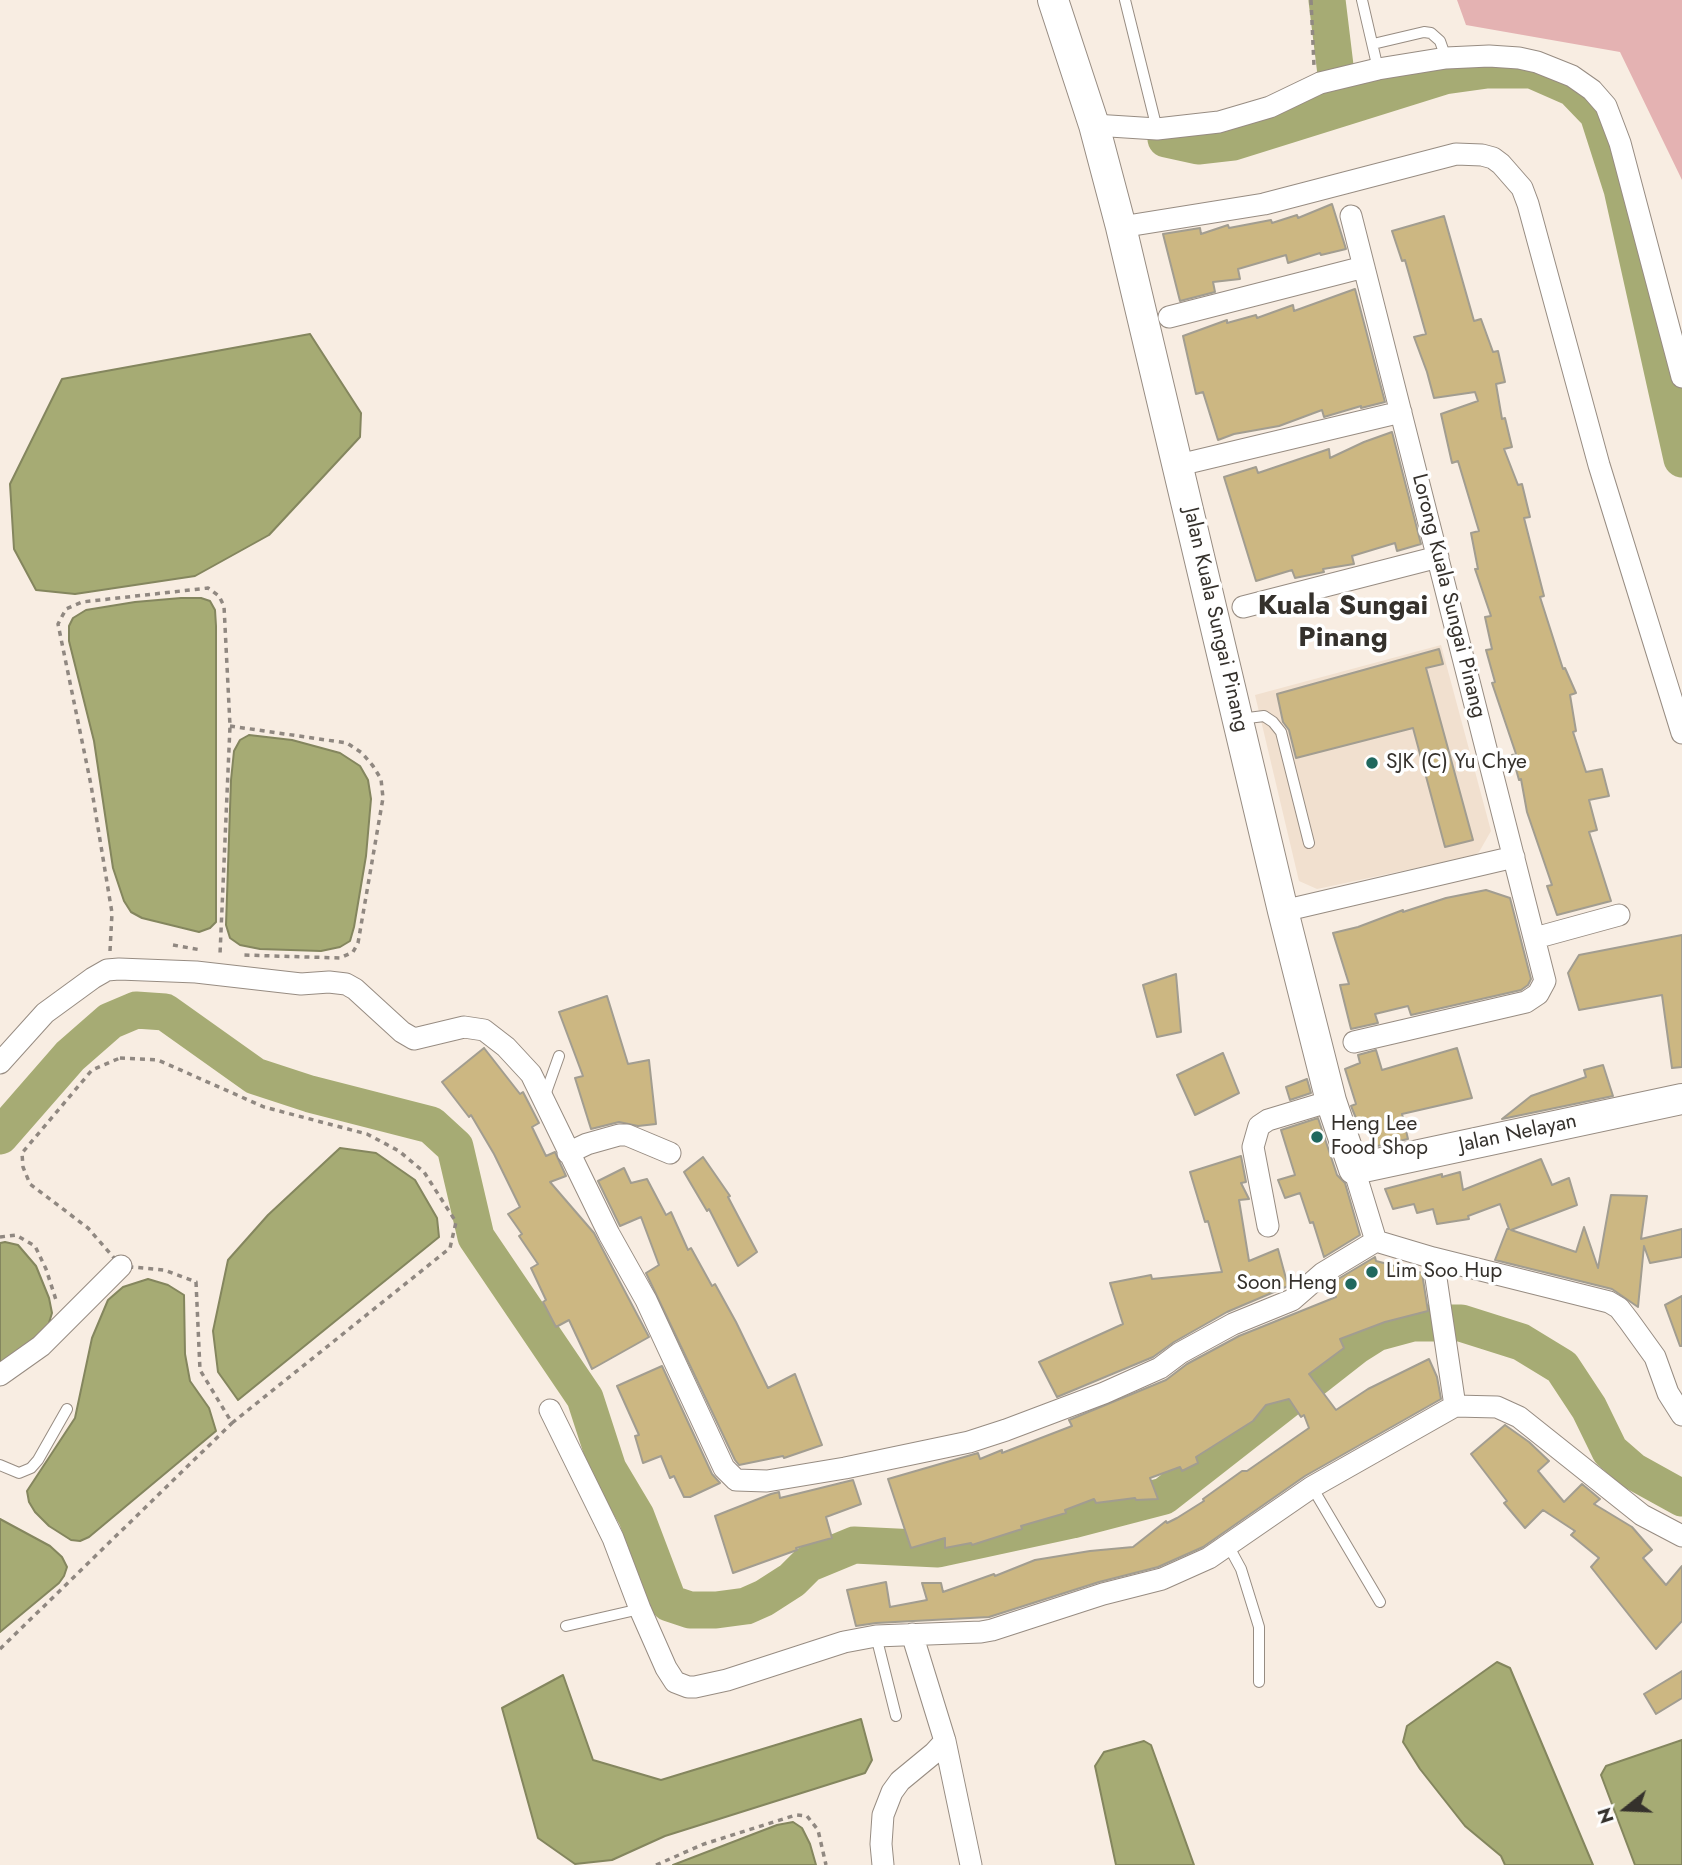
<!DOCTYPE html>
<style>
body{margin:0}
#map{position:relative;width:1682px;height:1865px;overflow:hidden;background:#f8ede2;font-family:Jost,sans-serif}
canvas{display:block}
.north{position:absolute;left:1591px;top:1774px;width:70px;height:70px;-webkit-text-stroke:5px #fff;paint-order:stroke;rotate:252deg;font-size:19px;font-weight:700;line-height:28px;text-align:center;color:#35312c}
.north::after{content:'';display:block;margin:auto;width:24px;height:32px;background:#35312c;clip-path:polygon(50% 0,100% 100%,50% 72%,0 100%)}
</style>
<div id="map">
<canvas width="1682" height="1865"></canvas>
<div class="north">N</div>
</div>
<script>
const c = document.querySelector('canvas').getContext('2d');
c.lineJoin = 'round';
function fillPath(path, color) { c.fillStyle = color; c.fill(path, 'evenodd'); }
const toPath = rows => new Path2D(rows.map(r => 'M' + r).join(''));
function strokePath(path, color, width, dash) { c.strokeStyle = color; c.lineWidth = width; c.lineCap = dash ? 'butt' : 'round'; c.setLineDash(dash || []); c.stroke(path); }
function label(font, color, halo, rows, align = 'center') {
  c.font = font + ' Jost,sans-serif'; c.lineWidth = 7; c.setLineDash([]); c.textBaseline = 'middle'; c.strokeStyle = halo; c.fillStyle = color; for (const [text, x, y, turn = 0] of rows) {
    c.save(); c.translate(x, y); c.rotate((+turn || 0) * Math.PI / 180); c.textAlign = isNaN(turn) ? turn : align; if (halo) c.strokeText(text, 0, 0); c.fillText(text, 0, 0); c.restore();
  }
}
fillPath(toPath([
 [1441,645,1491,831,1479,852,1473,856,1317,889,1299,881,1255,695]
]), '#f1e0cf');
fillPath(toPath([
 [1457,0,1682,0,1682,180,1620,52,1466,25]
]), '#e4b2b2');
const water = toPath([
 [310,334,361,413,360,437,269,535,195,576,75,594,36,590,14,549,10,484,62,379,310,334],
 [181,598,201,598,210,601,215,610,216,626,216,922,210,928,199,932,142,918,131,912,124,901,113,868,94,741,69,641,69,626,73,618,86,610,135,602,181,598],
 [249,735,292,740,340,753,360,766,368,780,371,799,366,856,354,927,350,941,340,947,321,951,260,949,240,945,230,938,226,925,231,780,234,751,240,740,249,735],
 [340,1148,376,1153,415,1180,437,1218,439,1237,238,1400,218,1372,213,1331,228,1260,268,1215,340,1148],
 [5,1242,18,1245,36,1266,49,1298,52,1313,48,1326,0,1368,0,1243,5,1242],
 [148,1279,168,1285,184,1295,185,1354,190,1381,209,1408,216,1431,89,1537,80,1541,71,1540,49,1526,35,1512,29,1502,27,1491,75,1418,92,1338,108,1300,123,1287,148,1279],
 [0,1519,50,1546,62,1557,67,1567,64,1576,59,1583,0,1632,0,1519],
 [1497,1662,1510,1668,1593,1865,1505,1865,1501,1856,1465,1826,1420,1769,1403,1742,1407,1726,1497,1662],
 [563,1675,593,1760,661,1780,861,1719,872,1760,865,1773,665,1836,612,1860,575,1864,538,1838,502,1708,563,1675],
 [1682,1740,1682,1865,1635,1865,1601,1775,1606,1766,1682,1740],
 [1144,1741,1151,1745,1194,1865,1116,1865,1095,1766,1104,1752,1144,1741],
 [793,1822,802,1828,810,1844,816,1865,673,1865,777,1825,793,1822]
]);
fillPath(water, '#a6ab74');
strokePath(water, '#84865e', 2);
strokePath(toPath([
 [1327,0,1340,107],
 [1166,139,1198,146,1233,142,1444,76,1487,70,1532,70,1573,88,1598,114,1622,189,1682,459],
 [0,1136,70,1056,110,1021,136,1010,165,1012,255,1076,310,1094,431,1125,455,1147,476,1237,585,1398,608,1469,636,1516,669,1603,690,1610,716,1610,746,1606,764,1598,792,1580,808,1564,854,1545,938,1549,1072,1520,1164,1496,1357,1345,1376,1333,1413,1323,1461,1323,1521,1342,1562,1367,1589,1408,1610,1451,1633,1471,1682,1498]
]), '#a6ab74', 37);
const building = toPath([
 [1332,204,1346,249,1321,255,1320,253,1288,263,1286,255,1238,269,1240,279,1213,282,1215,292,1180,301,1163,234,1200,228,1201,234,1228,225,1229,228,1271,220,1272,223,1297,215,1298,218,1332,204],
 [1444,216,1474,321,1481,319,1493,352,1498,351,1505,382,1496,384,1502,419,1505,418,1512,447,1504,449,1518,485,1522,484,1530,517,1524,518,1544,596,1540,597,1563,669,1565,668,1576,693,1570,695,1576,731,1573,732,1586,772,1602,769,1609,796,1589,800,1597,830,1589,832,1611,901,1557,915,1547,886,1552,885,1527,812,1521,779,1519,780,1512,755,1516,754,1492,683,1495,682,1486,650,1492,649,1485,617,1491,616,1475,569,1478,569,1471,533,1479,531,1458,461,1452,463,1441,414,1478,401,1475,392,1434,398,1427,372,1414,337,1426,334,1405,260,1402,261,1392,231,1444,216],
 [1355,289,1385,402,1361,408,1361,406,1324,417,1322,410,1279,426,1234,434,1218,440,1203,392,1196,394,1183,336,1227,320,1227,323,1256,315,1257,318,1293,305,1294,311,1355,289],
 [1392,432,1421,544,1397,551,1395,543,1352,556,1354,564,1323,569,1324,572,1295,578,1292,570,1256,581,1224,477,1256,467,1258,473,1329,449,1330,458,1364,442,1392,432],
 [1439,649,1443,664,1426,668,1473,840,1445,847,1413,728,1296,758,1289,730,1283,722,1277,694,1439,649],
 [1486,890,1510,898,1531,979,1528,985,1521,990,1411,1015,1408,1006,1375,1014,1378,1023,1351,1029,1340,985,1349,984,1333,933,1358,927,1403,910,1403,912,1446,898,1486,890],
 [1682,935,1682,1067,1672,1068,1662,995,1579,1010,1568,973,1579,955,1682,935],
 [1176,974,1181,1032,1157,1037,1143,985,1176,974],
 [607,996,628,1064,649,1060,656,1124,638,1126,619,1122,591,1129,575,1078,583,1076,559,1012,607,996],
 [484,1048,520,1094,523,1092,539,1123,532,1127,546,1156,555,1152,566,1176,550,1182,594,1233,649,1337,592,1369,569,1320,556,1327,543,1302,546,1300,531,1268,538,1264,519,1236,522,1234,508,1214,520,1207,494,1154,471,1115,469,1117,442,1082,484,1048],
 [1457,1048,1472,1098,1402,1114,1408,1139,1373,1147,1368,1121,1358,1123,1353,1111,1351,1106,1356,1104,1345,1069,1360,1063,1358,1055,1376,1050,1382,1070,1457,1048],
 [1223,1053,1239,1093,1195,1115,1177,1075,1223,1053],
 [1603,1065,1613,1096,1502,1119,1531,1096,1586,1077,1584,1070,1603,1065],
 [1307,1079,1311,1093,1290,1100,1286,1087,1307,1079],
 [1318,1118,1337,1175,1345,1183,1360,1235,1324,1257,1313,1222,1310,1223,1300,1193,1285,1198,1278,1180,1295,1175,1281,1130,1318,1118],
 [1241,1156,1246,1182,1241,1183,1249,1199,1239,1200,1249,1261,1278,1249,1288,1286,1227,1312,1174,1342,1153,1357,1057,1397,1039,1362,1123,1324,1110,1283,1151,1275,1152,1279,1222,1272,1208,1221,1205,1222,1190,1172,1241,1156],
 [703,1157,730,1196,728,1197,757,1252,738,1266,709,1209,707,1211,684,1172,703,1157],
 [1541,1159,1552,1185,1569,1178,1577,1205,1511,1230,1576,1252,1584,1227,1598,1268,1611,1195,1647,1196,1641,1239,1682,1229,1682,1257,1650,1263,1644,1246,1638,1307,1612,1289,1495,1260,1507,1229,1509,1229,1500,1204,1468,1216,1469,1219,1437,1224,1433,1209,1417,1213,1414,1204,1393,1209,1385,1189,1442,1174,1442,1177,1460,1172,1463,1190,1541,1159],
 [624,1168,631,1183,647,1179,666,1215,671,1212,688,1250,691,1248,712,1286,715,1284,736,1322,768,1388,795,1374,822,1445,784,1458,783,1456,739,1465,735,1460,646,1273,659,1265,641,1217,620,1226,598,1181,624,1168],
 [1375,1257,1376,1261,1422,1273,1428,1311,1385,1322,1340,1339,1344,1348,1309,1374,1336,1410,1368,1389,1429,1359,1437,1377,1441,1399,1305,1476,1203,1547,1158,1567,1099,1582,989,1617,876,1623,856,1626,847,1590,886,1582,890,1607,927,1600,922,1583,941,1583,943,1592,994,1574,995,1576,1035,1560,1090,1551,1133,1547,1166,1521,1167,1523,1177,1518,1204,1501,1203,1499,1242,1471,1247,1471,1309,1428,1304,1415,1301,1417,1289,1399,1266,1405,1253,1421,1196,1457,1198,1463,1182,1471,1180,1467,1150,1478,1158,1499,1136,1500,1135,1498,1096,1503,1094,1499,1065,1510,1066,1513,1021,1526,1022,1529,972,1545,971,1543,945,1548,945,1538,911,1548,888,1479,978,1453,980,1459,1002,1450,1002,1453,1072,1426,1069,1420,1166,1380,1187,1364,1239,1336,1336,1297,1331,1286,1333,1282,1375,1257],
 [1682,1296,1682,1346,1680,1346,1665,1305,1682,1296],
 [662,1366,712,1474,720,1483,690,1497,684,1497,674,1476,670,1478,661,1456,643,1463,635,1436,639,1435,617,1386,662,1366],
 [1505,1425,1529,1442,1549,1461,1538,1471,1564,1502,1582,1484,1600,1499,1594,1504,1632,1527,1652,1550,1643,1558,1666,1585,1682,1566,1682,1621,1656,1649,1591,1567,1599,1558,1571,1535,1575,1531,1543,1510,1525,1528,1504,1503,1507,1501,1471,1454,1505,1425],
 [853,1480,861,1504,826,1517,832,1538,796,1548,797,1550,733,1573,715,1516,771,1494,779,1492,780,1498,853,1480],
 [1682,1671,1682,1698,1656,1714,1644,1694,1682,1671]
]);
fillPath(building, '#ccb782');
strokePath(building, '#a29d90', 2);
const lane = toPath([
 [1125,0,1157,129],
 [1362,0,1378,69],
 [1373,44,1424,32,1431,33,1440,41,1446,58],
 [1240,719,1264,716,1273,722,1281,732,1309,843],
 [544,1098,559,1056],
 [0,1465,19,1473,31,1468,38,1460,67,1409],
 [1312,1487,1380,1602],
 [1228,1545,1241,1569,1259,1627,1259,1682],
 [566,1626,640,1609],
 [876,1636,896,1716]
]);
const street = toPath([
 [1094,125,1157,129,1219,122,1270,107,1320,83,1378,69,1446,58,1489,56,1519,58,1537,62,1572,76,1592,90,1606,106,1620,143,1682,377],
 [1351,216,1545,981,1538,994,1526,1002,1354,1042],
 [1121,227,1264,204,1456,154,1482,155,1493,158,1501,164,1522,188,1528,204,1599,465,1682,733],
 [1169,317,1364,267],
 [1179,465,1401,412],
 [1243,607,1438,557],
 [1283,911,1514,857],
 [1535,938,1619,915],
 [0,1063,45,1013,93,978,107,970,119,969,196,972,301,984,329,982,346,984,355,989,402,1032,414,1039,464,1027,484,1030,506,1047,531,1074,609,1234,646,1300,724,1468,736,1480,767,1481,845,1468,969,1442,1006,1430,1104,1393,1160,1368,1180,1353,1233,1324,1292,1300,1323,1273,1376,1241,1433,1258,1609,1302,1619,1308,1629,1321,1655,1357,1668,1393,1682,1415],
 [568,1153,587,1144,619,1135,627,1135,670,1153],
 [1354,1169,1376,1241],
 [1268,1226,1253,1147,1259,1126,1268,1120,1331,1101],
 [1433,1258,1455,1406,1497,1407,1519,1417,1642,1515,1682,1536],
 [0,1375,41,1346,121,1266],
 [550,1410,613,1538,640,1609,666,1668,675,1682,688,1687,695,1687,727,1680,844,1642,876,1636,981,1632,992,1630,1103,1594,1162,1579,1209,1558,1312,1487,1455,1406],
 [912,1634,945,1741,971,1865],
 [883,1865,881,1844,883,1815,892,1792,900,1781,934,1753,945,1741]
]);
const secondary = toPath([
 [1053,0,1094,125,1121,227,1283,911,1331,1101,1354,1169,1682,1099]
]);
strokePath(lane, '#978c82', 12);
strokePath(street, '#978c82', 23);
strokePath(secondary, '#978c82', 32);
strokePath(toPath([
 [1311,0,1314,66],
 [230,726,347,743,362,753,373,766,381,779,383,798,358,943,353,952,340,958,243,955],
 [173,945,201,950],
 [110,951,112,913,91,785,58,624,66,609,82,602,208,588,219,596,224,606,230,726,220,954],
 [120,1058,158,1060,264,1107,367,1134,399,1151,424,1172,456,1222,450,1248,232,1423,200,1370,196,1282,164,1270,121,1266,88,1228,30,1184,23,1167,22,1153,92,1070,120,1058],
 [0,1237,16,1235,35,1246,46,1269,57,1303],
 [0,1649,232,1423],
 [656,1865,704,1844,796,1815,807,1816,818,1830,826,1865]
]), '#908881', 3.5, [5, 5]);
strokePath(lane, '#fff', 10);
strokePath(street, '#fff', 21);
strokePath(secondary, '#fff', 30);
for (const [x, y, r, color] of [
 [1372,763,7,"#20685e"],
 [1317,1137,7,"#20685e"],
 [1372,1272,7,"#20685e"],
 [1351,1284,7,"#20685e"]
]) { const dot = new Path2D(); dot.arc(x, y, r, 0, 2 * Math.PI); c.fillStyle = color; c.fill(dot); strokePath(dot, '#fff', 2.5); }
label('21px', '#35312c', '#fff', [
 ["Lorong Kuala Sungai Pinang",1448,596,76],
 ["Jalan Kuala Sungai Pinang",1215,620,77],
 ["Jalan Nelayan",1518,1134,-12]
]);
label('21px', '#35312c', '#fff', [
 ["SJK (C) Yu Chye",1386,763],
 ["Heng Lee",1331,1125],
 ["Food Shop",1331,1149],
 ["Lim Soo Hup",1386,1272],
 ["Soon Heng",1337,1284,"right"]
], 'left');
label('bold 28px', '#35312c', '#fff', [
 ["Kuala Sungai",1343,607],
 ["Pinang",1343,639]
]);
</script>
